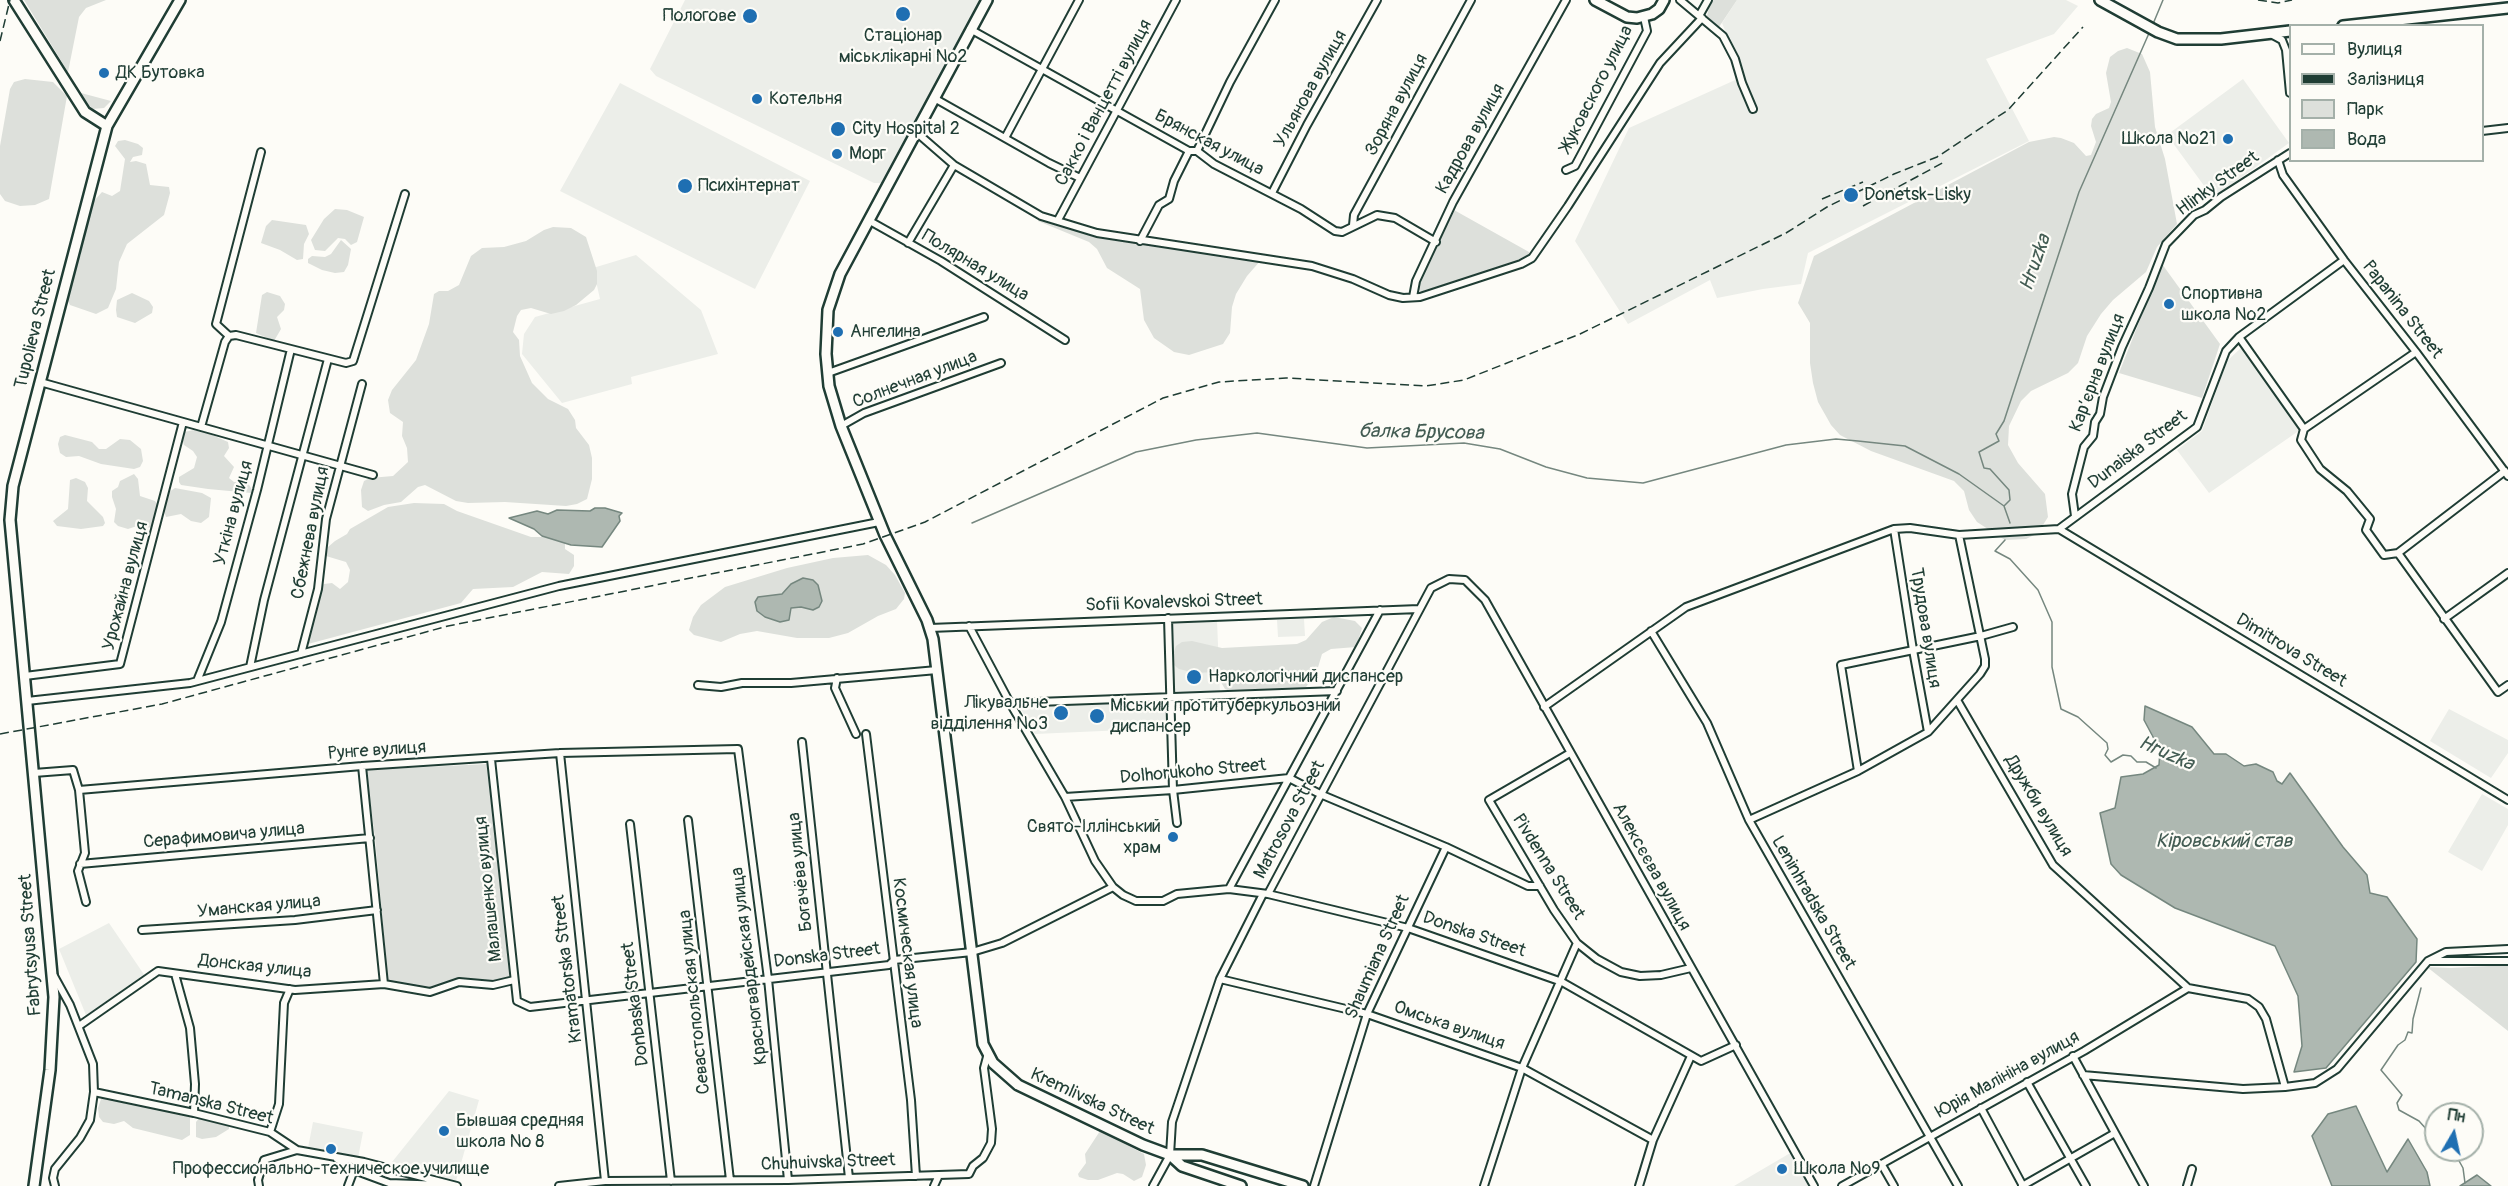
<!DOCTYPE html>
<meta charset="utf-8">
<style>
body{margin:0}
#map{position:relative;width:2508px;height:1186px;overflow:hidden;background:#fdfcf7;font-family:Pangolin,sans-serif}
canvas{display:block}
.legend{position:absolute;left:2289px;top:24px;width:195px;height:138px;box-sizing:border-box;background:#fdfcf7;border:2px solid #a4b0a9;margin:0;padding:8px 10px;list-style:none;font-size:18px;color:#1f3d34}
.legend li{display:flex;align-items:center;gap:12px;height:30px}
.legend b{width:30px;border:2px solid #a4b0a9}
.north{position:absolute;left:2424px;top:1102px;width:60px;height:60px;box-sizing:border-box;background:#fdfcf7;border:2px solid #a4b0a9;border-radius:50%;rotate:9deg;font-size:16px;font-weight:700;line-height:24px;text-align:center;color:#1f3d34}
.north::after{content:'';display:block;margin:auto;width:21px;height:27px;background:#1f6fb2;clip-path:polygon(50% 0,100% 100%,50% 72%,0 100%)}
</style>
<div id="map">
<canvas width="2508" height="1186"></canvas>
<ul class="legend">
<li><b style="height:8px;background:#fdfcf7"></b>Вулиця</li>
<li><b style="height:8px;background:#1f3d34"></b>Залізниця</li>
<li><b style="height:16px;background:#dde0db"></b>Парк</li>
<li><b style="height:16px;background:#aeb8b1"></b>Вода</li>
</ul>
<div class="north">Пн</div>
</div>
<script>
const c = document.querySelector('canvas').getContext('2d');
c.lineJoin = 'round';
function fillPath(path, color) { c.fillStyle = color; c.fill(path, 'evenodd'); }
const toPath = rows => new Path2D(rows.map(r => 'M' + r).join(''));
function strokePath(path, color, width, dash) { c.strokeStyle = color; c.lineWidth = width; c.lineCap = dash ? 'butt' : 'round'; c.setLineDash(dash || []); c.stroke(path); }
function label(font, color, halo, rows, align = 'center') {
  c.font = font + ' Pangolin,sans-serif'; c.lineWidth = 4.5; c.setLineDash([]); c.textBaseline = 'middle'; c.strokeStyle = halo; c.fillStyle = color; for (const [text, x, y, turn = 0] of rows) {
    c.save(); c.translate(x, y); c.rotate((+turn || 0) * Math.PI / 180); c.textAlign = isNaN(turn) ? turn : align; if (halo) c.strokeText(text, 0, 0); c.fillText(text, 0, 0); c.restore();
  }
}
fillPath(toPath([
 [685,0,981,0,883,183,874,183,656,76,650,69],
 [1737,0,2066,0,2078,6,2054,34,1986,59,2029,141,1808,253,1801,284,1763,289,1717,298,1710,280,1628,324,1575,241,1629,128,1744,76,1722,23],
 [2243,79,2289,143,2213,198,2167,135],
 [620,83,810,181,755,289,560,191],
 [636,255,701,310,718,354,631,377,632,384,562,403,522,354,524,334,535,317,600,299,593,268],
 [2241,348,2300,430,2209,493,2177,450,2202,431,2227,361],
 [1304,619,1305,636,1278,637,1277,620],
 [1217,621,1220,692,1172,694,1169,623],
 [1168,699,1169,728,1035,734,1018,704],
 [2449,709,2508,740,2508,753,2491,778,2430,741],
 [2482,794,2508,809,2508,825,2482,871,2448,852],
 [109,923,145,976,86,1015,59,949],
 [449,1091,479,1100,456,1181,392,1162],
 [313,1122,363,1132,358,1158,308,1148],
 [1792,1152,1812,1186,1734,1186]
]), '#eceee9');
fillPath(toPath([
 [24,0,106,0,86,8,79,17,68,72],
 [1711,0,1737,0,1719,27,1707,16],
 [2127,48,2142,54,2150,72,2155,127,2165,159,2177,224,2157,247,2146,272,2113,300,2101,314,2087,336,2078,363,2068,373,2031,391,2021,401,2009,426,2008,445,2018,463,2045,494,2048,517,2038,533,2026,539,2005,540,1977,522,1969,510,1964,491,1954,481,1871,451,1840,435,1831,425,1818,402,1813,383,1810,363,1810,323,1798,303,1814,256,2029,142,2054,137,2061,138,2074,143,2086,156,2091,155,2096,142,2091,126,2092,119,2096,114,2109,108,2111,102,2106,73,2110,57,2118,51],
 [25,79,53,82,67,96,49,199,35,205,20,206,5,201,0,194,0,146,10,89,14,82],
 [81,93,111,101,104,108,92,109,84,103],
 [125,140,138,144,143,148,142,155,133,157,130,162,136,161,146,164,150,185,169,187,170,193,164,215,127,244,119,262,116,289,108,308,96,314,70,305,67,299,66,286,73,265,81,255,81,239,93,202,102,192,112,196,120,191,125,159,115,146,118,141],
 [335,209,347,210,364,217,357,242,351,245,345,239,338,238,325,251,315,250,311,240,324,219],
 [1454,210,1529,252,1529,254,1521,260,1421,292,1417,287,1418,280],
 [1039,218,1113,240,1261,260,1247,276,1236,294,1232,307,1230,333,1223,344,1189,355,1174,352,1154,338,1144,320,1140,289,1107,268,1097,249,1089,242,1038,221],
 [272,220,306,225,309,234,304,244,303,259,297,260,280,250,261,243,266,226],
 [553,227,571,228,586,237,597,271,597,284,594,290,576,305,564,311,551,314,531,308,521,310,517,316,513,332,519,340,520,356,532,383,548,399,568,409,575,420,576,428,589,445,592,458,592,479,587,499,577,504,566,506,505,502,468,503,456,501,425,485,418,487,401,502,384,505,368,511,362,507,361,490,364,481,370,478,393,476,408,462,407,448,402,436,403,422,390,413,388,400,392,390,416,360,429,324,434,294,439,291,448,291,459,285,471,256,482,248,504,247,526,241,544,230],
 [341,240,351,249,348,265,344,272,335,273,322,270,308,263,308,259,312,256,325,257,331,254],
 [2162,264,2220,344,2202,398,2119,373],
 [267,292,280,296,285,304,284,310,277,317,281,329,274,341,256,333,262,295],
 [132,293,149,301,153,307,152,313,135,323,117,317,116,310,117,300],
 [194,430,210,434,228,442,229,448,224,456,234,467,229,478,234,482,247,481,252,490,251,493,208,489,181,485,179,482,179,477,194,468,197,457,193,451,184,445,182,438,184,432],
 [65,435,92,442,99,449,106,449,120,439,130,440,141,449,143,461,140,467,134,469,101,464,79,456,66,457,60,453,58,444,60,437],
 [134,474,138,479,140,496,155,501,159,507,153,528,137,526,128,529,118,526,114,522,116,509,112,497,112,491,118,487,120,481],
 [76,478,85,482,88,488,87,501,103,517,105,523,103,526,81,529,57,526,53,521,68,509,70,480],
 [175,488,202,493,211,498,209,517,201,523,191,521,181,514,166,517,164,511,169,492],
 [414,503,444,504,457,511,531,537,546,537,565,543,565,549,574,555,574,566,569,574,542,572,513,587,473,589,461,603,308,644,303,643,308,622,322,593,318,589,324,584,332,583,340,589,348,582,350,570,346,562,326,556,328,547,335,541,347,534,350,529,388,507],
 [868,555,886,565,895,575,905,593,904,599,896,609,878,616,848,633,829,638,797,638,757,631,740,634,721,642,694,635,689,630,693,617,701,605,725,587,787,568,833,558],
 [1334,617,1355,621,1362,628,1356,647,1331,649,1322,654,1316,674,1306,687,1300,689,1232,692,1225,689,1215,672,1195,673,1179,669,1174,665,1173,655,1176,646,1182,642,1192,641,1222,648,1297,644,1306,640,1322,622],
 [487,764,510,977,494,981,458,978,429,988,388,982,375,838,366,770],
 [2508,965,2508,1031,2427,967,2451,968],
 [106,1097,190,1115,190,1135,182,1140,133,1128,124,1121,114,1124,103,1122,99,1117,98,1108,101,1099],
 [200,1117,229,1125,229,1129,216,1137,202,1139,196,1137,196,1122],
 [1100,1131,1144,1154,1146,1165,1142,1177,1134,1181,1123,1174,1117,1173,1098,1180,1088,1180,1079,1177,1078,1174,1086,1163,1085,1154]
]), '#dde0db');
const water = toPath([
 [595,508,605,508,622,513,619,516,620,521,602,547,571,545,542,536,534,529,509,518,537,511,548,514,557,510,590,511,595,508],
 [803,578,813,580,818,585,822,601,819,607,813,610,801,607,791,608,789,620,780,622,765,617,757,611,755,602,758,597,782,594,791,584,803,578],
 [2145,706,2192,727,2214,754,2226,754,2244,766,2256,764,2273,772,2277,781,2282,784,2290,773,2343,847,2367,875,2370,893,2387,897,2417,939,2416,962,2326,1068,2294,1072,2302,1046,2298,996,2275,946,2175,908,2121,875,2111,864,2100,813,2115,808,2121,777,2143,774,2159,765,2160,750,2144,720,2145,706],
 [2356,1106,2387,1172,2408,1139,2427,1172,2430,1186,2332,1186,2312,1136,2328,1114,2356,1106],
 [2477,1175,2491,1186,2460,1186,2477,1175]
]);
fillPath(water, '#aeb8b1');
strokePath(water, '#75877f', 1.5);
strokePath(toPath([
 [2153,24,2163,0],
 [972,523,1136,452,1196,440,1257,433,1367,448,1464,443,1500,449,1546,467,1587,478,1643,483,1786,445,1836,439,1858,441,1905,446,1959,474,2004,506],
 [2010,523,2004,506,2010,500,2009,490,1990,469,1984,468,1979,452,1999,441,1996,434,2004,421,2079,192,2150,31],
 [2005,540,1995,551,2010,559,2038,590,2052,622,2052,667,2061,709,2078,717,2107,743,2108,749,2105,755,2111,762,2123,755,2131,756,2137,762,2146,762,2156,768],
 [2421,988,2413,1019,2412,1033,2408,1032,2405,1040,2398,1045,2381,1070,2402,1095,2397,1103,2399,1110,2419,1121,2428,1131,2436,1130],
 [2453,1150,2463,1168,2465,1183]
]), '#75877f', 1.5);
const street = toPath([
 [1680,0,1723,36,1735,59,1742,83,1753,109],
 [1699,16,1708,0],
 [970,29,1189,151,1197,151,1214,164,1301,209,1335,231,1342,232,1377,215,1395,218,1436,242],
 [2271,34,2282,40,2286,50,2290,93],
 [934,98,1049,163,1080,178],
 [2482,131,2508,128],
 [916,132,954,165,1041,216,1097,233,1312,266,1353,279,1389,295,1403,298,1420,297,1521,264,1532,258,1568,206,1660,63,1702,18],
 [1005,138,1079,0],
 [1197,151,1230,82,1275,0],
 [2278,160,2283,175,2344,260,2416,352,2508,476],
 [1566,170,1575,166,1647,31,1644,17],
 [1272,193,1307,125,1377,0],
 [868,220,941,261,1065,340],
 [1058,220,1176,0],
 [1353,225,1354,215,1471,0],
 [1140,241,1159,205,1169,199,1174,181,1189,151],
 [908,243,954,165],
 [1413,297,1416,281,1453,202,1566,0],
 [229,336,216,324,261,152],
 [2239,337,2304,429],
 [828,373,984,317],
 [40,382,373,475],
 [841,426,864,413,1001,363],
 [201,427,225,342,229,336,236,335,346,363,353,361,405,194],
 [2304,429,2301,440,2320,469,2347,491,2370,519,2366,530,2384,555,2398,553,2505,471],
 [2304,429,2416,352],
 [2075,516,2072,494,2084,447,2093,436,2095,422,2100,414,2103,397,2122,347,2149,288,2166,244,2194,215,2205,210,2221,197,2290,153],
 [1894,529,1913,650,1928,732],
 [2059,529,2508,800],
 [2059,529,2197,427,2226,351,2239,337,2344,260],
 [2398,553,2498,692,2508,685],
 [1168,618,1173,790,1177,823],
 [2444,619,2508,573],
 [969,626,1010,703,1065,797,1095,861,1113,887,1123,895,1136,901,1163,901,1177,894,1229,889,1268,894,1408,928,1562,982,1701,1061,1736,1045],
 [930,628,1419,609],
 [1651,631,1707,723,1749,820,1958,1186],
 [301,654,318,589,326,519,362,384],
 [250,667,264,600,328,359],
 [25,676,120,664,183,422],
 [837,678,835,688,856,734],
 [197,681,221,622,257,490,291,349],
 [698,685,721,687,742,683,791,683,937,670],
 [1957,700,2053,865,2188,988],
 [27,701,190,683,559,586,879,522],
 [1010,703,1337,691],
 [1544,707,1686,607,1894,529,1910,528,1959,535,2059,529],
 [866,734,911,1100,916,1176],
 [802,742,849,1178],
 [560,753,605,1181],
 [1570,753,1489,800,1554,910,1577,943,1597,959,1621,972,1640,976,1661,975,1691,968],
 [491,759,517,1001,530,1007,889,965,894,960,972,952,1002,943,1113,887],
 [362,766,384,984],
 [1858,771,1841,665,1981,636,2013,627],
 [34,773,73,770,79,790,362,766,560,753,738,749,768,979,788,1180],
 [79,790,85,853,78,871,86,902],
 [1065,797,1173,790,1289,778,1320,794,1446,847,1528,886,1540,886],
 [688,820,730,1180],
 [1749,820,1858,771,1928,732,1980,674,1985,666,1985,659,1959,535],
 [630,824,671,1181],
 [80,864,370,838],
 [1229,889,1380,610],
 [1268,894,1431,588,1449,579,1465,580,1485,600,1814,1186],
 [142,930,295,920,377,910],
 [2428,961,2508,961],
 [175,974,190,1028,195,1084,194,1113],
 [54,976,70,1005,93,1064,94,1092,90,1120,80,1138,55,1169,53,1178,55,1186],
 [1220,979,1367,1014,1522,1068,1653,1140],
 [2188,988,2248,999,2259,1007,2266,1019,2285,1087,2315,1083,2337,1069,2428,961,2446,952,2508,949],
 [79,1026,158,971,295,990,384,984,430,992,459,982,493,985,514,980],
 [2073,1056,2144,1186],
 [2083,1075,2243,1089,2285,1087],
 [2027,1082,2086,1186],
 [94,1092,194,1113,270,1132,297,1150,364,1162,457,1186],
 [1981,1108,2023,1186],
 [270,1132,279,1104,284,1003,290,989],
 [337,1159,354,1170,389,1183,444,1185],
 [1882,1165,1894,1186],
 [259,1186,258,1180,264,1160,297,1150],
 [348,1186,354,1170],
 [559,1186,605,1181,788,1180,969,1174,973,1166,983,1158,991,1143,992,1129,984,1068,988,1053],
 [934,1186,939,1175],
 [1153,1186,1170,1155,1172,1122,1220,979,1263,894],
 [1314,1186,1367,1014,1446,847],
 [1484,1186,1522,1068,1577,943],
 [1639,1186,1653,1140,1691,1056],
 [1842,1186,2084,1051,2188,988],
 [2022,1186,2115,1133],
 [2187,1186,2192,1169]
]);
const secondary = toPath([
 [14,0,85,112,107,126],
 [987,0,840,274,828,310,826,354,829,386,841,426,885,535,927,620,933,639,983,1044,993,1063,1018,1085,1143,1145,1170,1155,1202,1155,1303,1186],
 [1595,0,1627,17,1637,18,1652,14,1659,9,1664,0],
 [2100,0,2158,32,2177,39,2221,39,2290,31],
 [2343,26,2508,8],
 [1170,1155,1182,1166,1241,1186],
 [34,1186,50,1070,54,997,10,520,13,486,107,126,180,0]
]);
strokePath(street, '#1f3d34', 10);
strokePath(secondary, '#1f3d34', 14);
strokePath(street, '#fdfcf7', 6);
strokePath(secondary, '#fdfcf7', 9);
strokePath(toPath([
 [2258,0,2278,3,2292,0],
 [0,41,10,0],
 [1822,199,1863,182],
 [1863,206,1946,161],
 [0,734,162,704,448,626,863,544,925,522,1163,398,1219,382,1286,378,1426,386,1464,380,1580,334,1786,233,1827,207,1894,174,1937,157,2008,110,2083,27]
]), '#1f3d34', 1.5, [9, 4.5]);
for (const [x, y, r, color] of [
 [903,14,8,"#1f6fb2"],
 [750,16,8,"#1f6fb2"],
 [104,73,6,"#1f6fb2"],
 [757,99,6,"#1f6fb2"],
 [838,129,8,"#1f6fb2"],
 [2228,139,6,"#1f6fb2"],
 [837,154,6,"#1f6fb2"],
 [685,186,8,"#1f6fb2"],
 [1851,195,8,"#1f6fb2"],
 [2169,304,6,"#1f6fb2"],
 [838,332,6,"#1f6fb2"],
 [1194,677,8,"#1f6fb2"],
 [1061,713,8,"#1f6fb2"],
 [1097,716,8,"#1f6fb2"],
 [1173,837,6,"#1f6fb2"],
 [444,1131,6,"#1f6fb2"],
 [331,1149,6,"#1f6fb2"],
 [1782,1169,6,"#1f6fb2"]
]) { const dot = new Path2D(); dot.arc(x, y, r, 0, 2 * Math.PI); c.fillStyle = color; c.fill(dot); strokePath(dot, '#fdfcf7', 2); }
label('18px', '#1f3d34', '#fdfcf7', [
 ["Пологове",736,16,"right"],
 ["Стаціонар",903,36,"center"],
 ["міськлікарні №2",903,57,"center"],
 ["ДК Бутовка",116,73],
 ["Котельня",769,99],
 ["City Hospital 2",852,129],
 ["Школа №21",2216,139,"right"],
 ["Морг",849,154],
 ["Психінтернат",698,186],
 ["Donetsk-Lisky",1864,195],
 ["Спортивна",2181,294],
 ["школа №2",2181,315],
 ["Ангелина",850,332],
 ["Наркологічний диспансер",1208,677],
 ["Лікувальне",1048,703,"right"],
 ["відділення №3",1048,724,"right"],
 ["Міський протитуберкульозний",1110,706],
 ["диспансер",1110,727],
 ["Свято-Іллінський",1161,827,"right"],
 ["храм",1161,848,"right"],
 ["Бывшая средняя",456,1121],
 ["школа № 8",456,1142],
 ["Профессионально-техническое училище",331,1169,"center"],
 ["Школа №9",1794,1169]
], 'left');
label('18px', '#1f3d34', '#fdfcf7', [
 ["Ульянова вулиця",1311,89,-61],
 ["Жуковского улица",1597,89,-63],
 ["Сакко і Ванцетті вулиця",1104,103,-62],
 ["Зоряна вулиця",1397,105,-62],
 ["Кадрова вулиця",1471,139,-61],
 ["Брянская улица",1209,143,28],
 ["Hlinky Street",2218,184,-36],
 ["Полярная улица",975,266,31],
 ["Papanina Street",2402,310,52],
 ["Tupolieva Street",36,329,-76],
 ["Кар’єрна вулиця",2098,373,-69],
 ["Солнечная улица",915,380,-21],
 ["Dunaiska Street",2138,450,-37],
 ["Уткiна вулиця",234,513,-75],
 ["Сбежнева вулиця",311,533,-79],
 ["Урожайна вулиця",126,586,-75],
 ["Sofii Kovalevskoi Street",1174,603,-2],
 ["Трудова вулиця",1925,628,81],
 ["Dimitrova Street",2291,651,31],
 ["Рунге вулиця",377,751,-4],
 ["Dolhorukoho Street",1193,772,-5],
 ["Дружби вулиця",2038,806,59],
 ["Matrosova Street",1290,820,-62],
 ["Серафимовича улица",224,836,-5],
 ["Pivdenna Street",1548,867,58],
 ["Алексєєва вулиця",1651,867,61],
 ["Богачёва улица",801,872,-96],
 ["Малашенко вулиця",489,889,-96],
 ["Leninhradska Street",1813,903,60],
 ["Уманская улица",259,907,-5],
 ["Donska Street",1474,935,19],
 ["Fabrytsyusa Street",31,945,-94],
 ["Космическая улица",907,953,83],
 ["Donska Street",827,956,-7],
 ["Shaumiana Street",1378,957,-66],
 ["Красногвардейская улица",750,966,-97],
 ["Донская улица",255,967,6],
 ["Kramatorska Street",568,969,-97],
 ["Севастопольская улица",695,1002,-96],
 ["Donbaska Street",636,1004,-97],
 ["Омська вулиця",1449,1026,19],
 ["Юрія Малініна вулиця",2008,1075,-29],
 ["Kremlivska Street",1092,1102,25],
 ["Tamanska Street",211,1104,14],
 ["Chuhuivska Street",828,1163,-2]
]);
label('italic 20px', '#435c53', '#fdfcf7', [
 ["Hruzka",2036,263,-71],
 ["балка Брусова",1421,433,1],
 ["Hruzka",2166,754,24],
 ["Кіровський став",2224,842]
]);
</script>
